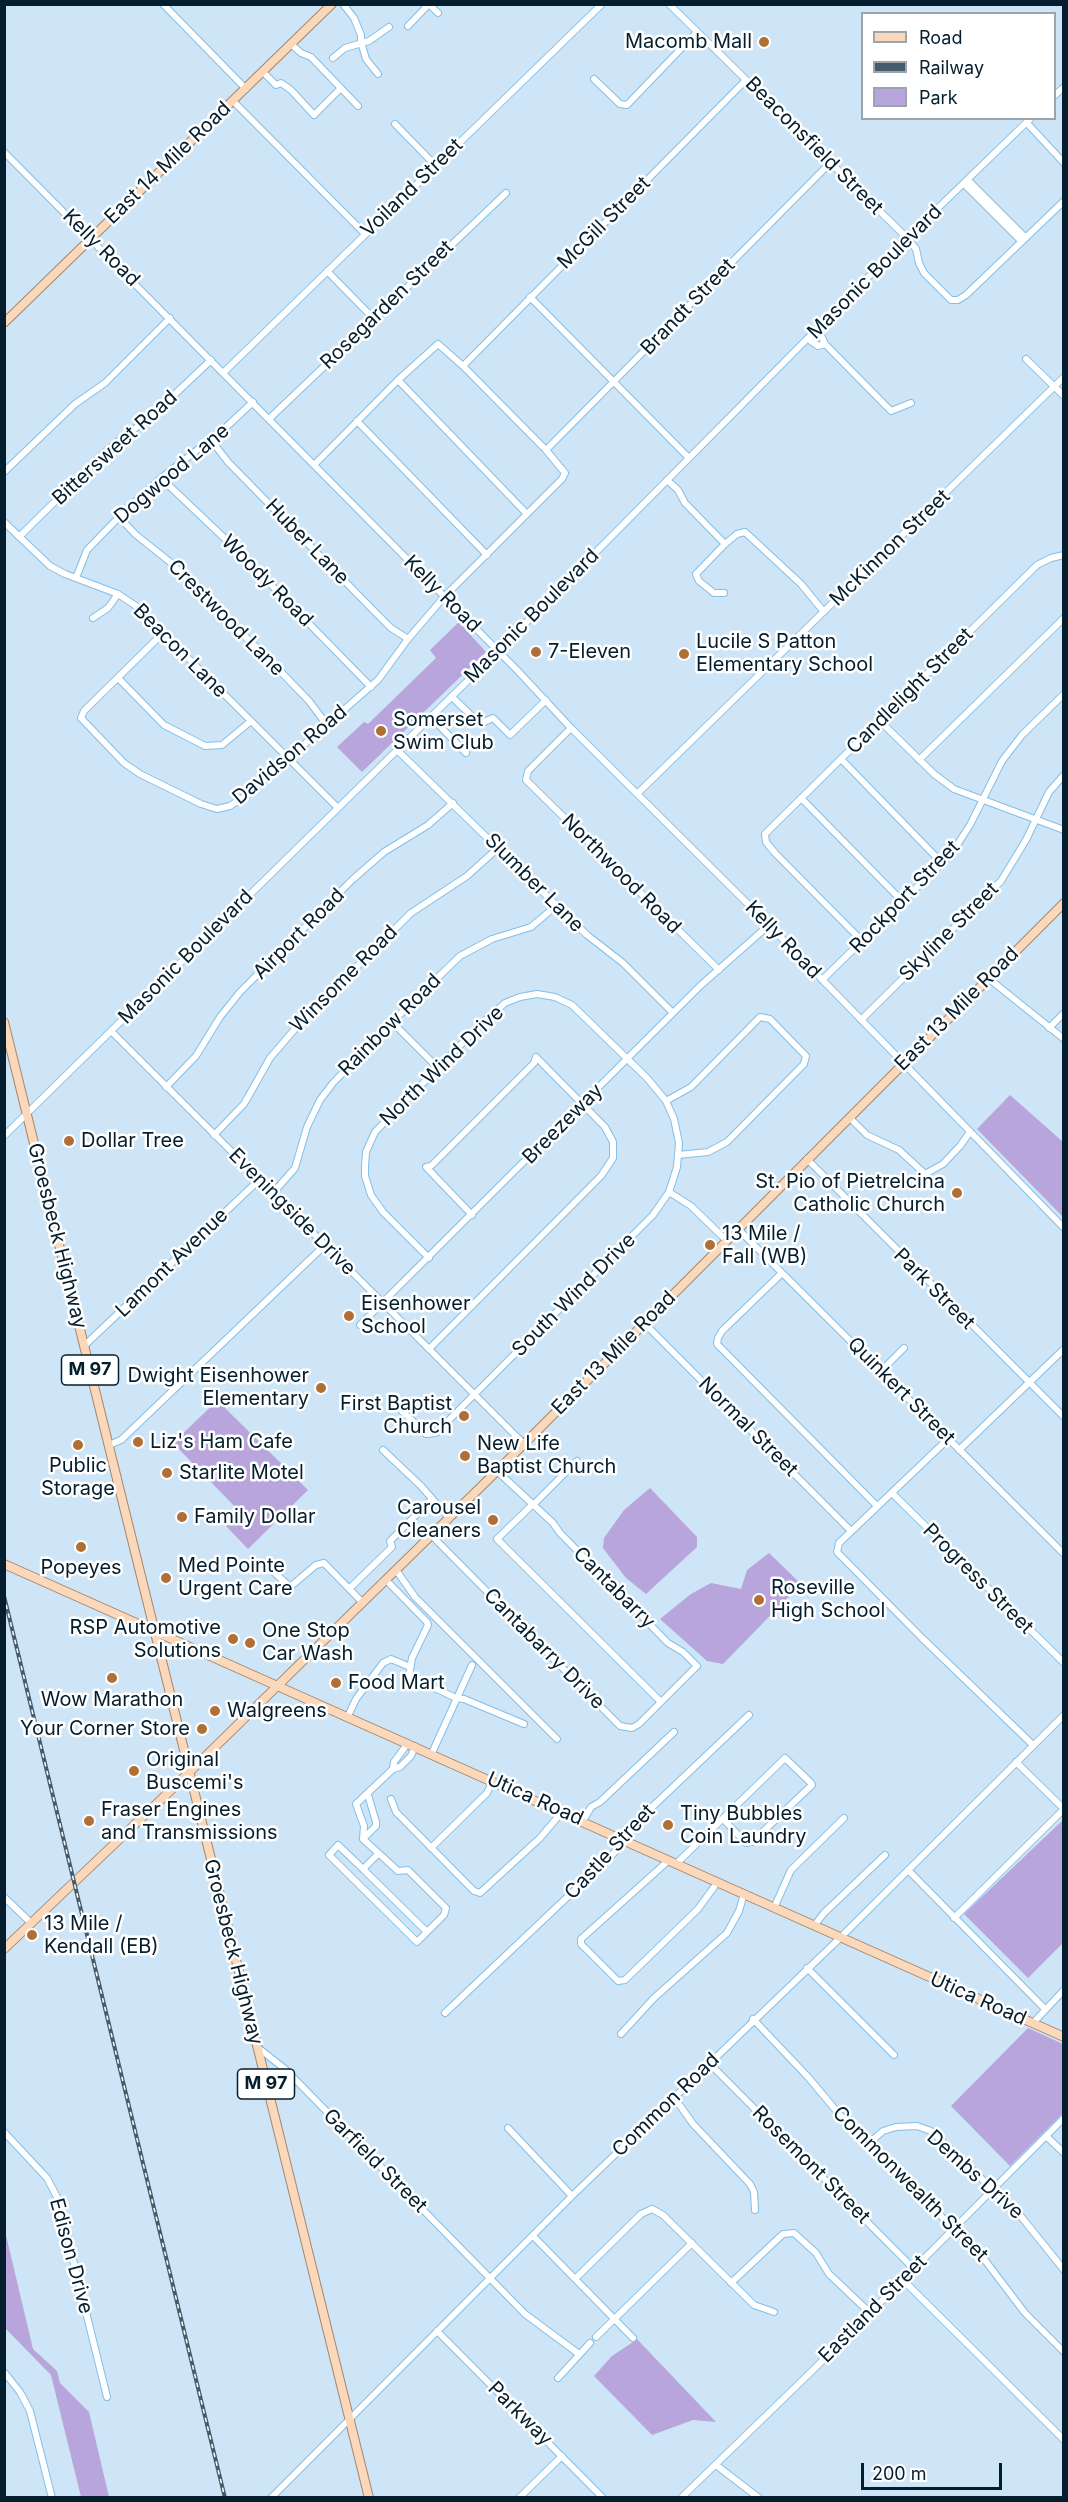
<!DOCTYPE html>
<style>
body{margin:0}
#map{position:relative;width:1068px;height:2502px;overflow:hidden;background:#cde5f6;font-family:Inter,sans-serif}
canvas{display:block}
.frame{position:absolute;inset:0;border:6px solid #051e2d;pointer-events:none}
.legend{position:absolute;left:861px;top:12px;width:195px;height:108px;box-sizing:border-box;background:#fff;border:2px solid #9ba5ab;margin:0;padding:8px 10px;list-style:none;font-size:18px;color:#051e2d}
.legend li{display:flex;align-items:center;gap:12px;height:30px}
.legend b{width:30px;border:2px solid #9ba5ab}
.scale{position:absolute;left:861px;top:2463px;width:141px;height:27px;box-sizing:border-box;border:3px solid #051e2d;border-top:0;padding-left:8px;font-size:18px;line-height:21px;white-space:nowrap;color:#051e2d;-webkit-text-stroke:4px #fff;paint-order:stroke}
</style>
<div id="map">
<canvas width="1068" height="2502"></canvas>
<div class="frame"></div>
<ul class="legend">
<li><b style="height:8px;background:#fcd8bb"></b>Road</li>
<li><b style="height:8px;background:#445c6c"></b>Railway</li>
<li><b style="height:16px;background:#b7a5db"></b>Park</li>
</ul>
<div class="scale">200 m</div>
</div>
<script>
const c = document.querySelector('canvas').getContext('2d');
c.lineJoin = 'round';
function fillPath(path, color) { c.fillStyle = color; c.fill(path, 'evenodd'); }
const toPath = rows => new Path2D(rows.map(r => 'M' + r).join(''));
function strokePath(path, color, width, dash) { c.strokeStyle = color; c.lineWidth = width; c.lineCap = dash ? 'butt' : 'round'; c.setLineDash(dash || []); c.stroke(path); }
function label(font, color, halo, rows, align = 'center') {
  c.font = font + ' Inter,sans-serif'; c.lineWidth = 5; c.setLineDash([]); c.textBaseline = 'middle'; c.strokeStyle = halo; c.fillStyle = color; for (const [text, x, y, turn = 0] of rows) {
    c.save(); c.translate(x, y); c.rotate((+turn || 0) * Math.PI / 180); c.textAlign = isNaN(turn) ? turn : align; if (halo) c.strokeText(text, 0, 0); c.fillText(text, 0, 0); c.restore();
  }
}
fillPath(toPath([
 [459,622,486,652,362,772,337,747,364,722,368,724,436,658,430,650],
 [1010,1095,1063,1142,1063,1217,977,1129],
 [226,1392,233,1399,225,1408,308,1490,248,1549,226,1526,240,1512,173,1443],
 [650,1488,697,1537,697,1547,646,1594,626,1578,603,1548,604,1538,624,1510],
 [769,1553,801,1584,723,1664,707,1661,660,1619,691,1594,711,1583,741,1589,747,1570],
 [1064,1819,1063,1943,1028,1978,964,1914],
 [1028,2028,1063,2044,1063,2113,1010,2166,951,2106],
 [5,2231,33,2349,57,2371,60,2383,89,2412,109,2497,81,2497,51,2375,5,2328],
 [635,2337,716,2422,693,2420,652,2435,594,2376,612,2356,633,2342]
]), '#b7a5db');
const minor = toPath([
 [163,4,246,89],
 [343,4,354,18,361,35,361,42,366,59,378,74],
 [669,4,907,238,916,249,919,263,924,273,951,300,958,300,966,295,1064,201],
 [408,26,429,4,438,13],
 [291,44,301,53,311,57,358,106],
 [333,58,345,48,369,41,389,27],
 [263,72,276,85,281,83,291,90,314,115,341,88],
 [594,79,620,104,627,105,697,32],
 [1054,96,1064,87],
 [233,101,365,234],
 [1027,123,1064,163],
 [395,124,436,166],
 [4,152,517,670,571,728,769,925,1064,1228],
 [968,180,1025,237],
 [964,184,1021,241],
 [327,271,375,320],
 [530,297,689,458],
 [818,329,825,344,891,411,911,403],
 [808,339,818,346,825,344],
 [1026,359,1064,396],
 [463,366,746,80],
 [224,372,602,4],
 [398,380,527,514],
 [269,419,506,193],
 [357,421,487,555],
 [211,440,228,462,373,610,391,628,408,639],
 [546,450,830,163],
 [4,472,75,404,105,383,170,318],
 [161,478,240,553,371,687],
 [667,480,678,490,685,503,725,544],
 [119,517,135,534,170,562,281,672,309,701,327,725],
 [4,522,50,566,65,574,118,594,136,606,338,808],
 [19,537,106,451,155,413,211,360],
 [76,578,87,550,119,517,161,478,223,430,253,402],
 [724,593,714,593,699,581,696,574,725,544,737,534,745,532,801,584,824,612],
 [93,618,108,608,118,594],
 [163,633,84,711,81,718,124,763,140,774,201,804,217,809,230,806,244,797,378,680,408,639,444,597,562,479,565,473,546,450,463,366,438,344,398,380,314,465],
 [118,678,164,725,205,746,222,745,251,721],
 [452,697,480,724,493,718,510,735,546,700],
 [431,717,466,753],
 [880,721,934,774,954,789,1064,830],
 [571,728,528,771,526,780,719,970],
 [397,750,587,935,623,963,673,1013],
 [841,759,942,863],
 [919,760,1064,618],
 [638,793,1064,377],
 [801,798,903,902],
 [863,942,775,853,766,842,765,834,1037,565,1051,558,1064,555],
 [988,978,1064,1039],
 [822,980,952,853,970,825,1002,761,1022,735,1064,694],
 [861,1020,1001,881,1026,840,1049,792,1064,775],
 [392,1022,438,1068],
 [1049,1028,1064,1013],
 [111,1031,524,1444],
 [166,1087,196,1056,220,1017,240,992,352,880,384,852,428,825,453,803],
 [666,1101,691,1087,760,1017,770,1019,806,1056,804,1064,727,1142,708,1152,678,1155],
 [850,1118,867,1135,899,1150,925,1174,943,1164,960,1146,970,1132],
 [214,1135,244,1104,270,1058,300,1023,411,913,467,876,498,848],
 [4,1136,498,651,907,238,1031,118],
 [807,1159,1064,1417],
 [669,1192,691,1206,726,1240],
 [273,1193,295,1168,307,1127,320,1100,333,1083,392,1022,460,956,492,939,531,927,557,905],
 [737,1228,1064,1554],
 [782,1273,722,1331,718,1338,717,1344,877,1506],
 [644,1323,851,1531],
 [360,1325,700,986,769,925],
 [84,1346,260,1179],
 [429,1349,601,1176,613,1158,613,1142,605,1127,536,1057,534,1063,431,1166,426,1167,472,1215],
 [881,1371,904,1348],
 [401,1410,426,1434,436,1433,653,1215,669,1192,677,1167,679,1143,674,1119,666,1101,647,1078,572,1005,555,997,537,994,520,997,505,1003,483,1022,375,1132,366,1152,365,1166,365,1176,371,1195,383,1212,429,1258],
 [948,1439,839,1543,837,1552,922,1638,1033,1745],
 [109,1445,121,1440,325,1245],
 [383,1450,421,1486,449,1518],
 [959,1450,1064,1349],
 [893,1494,1064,1663],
 [533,1504,497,1539,661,1702],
 [534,1504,577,1461],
 [432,1536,620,1726,632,1728,639,1724,697,1666,683,1652,668,1643,560,1533,553,1523,497,1471],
 [265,1564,290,1587,316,1565,324,1563,363,1603],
 [396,1570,415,1597,557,1739],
 [386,1580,427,1622,428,1625,412,1658,409,1676,456,1698,464,1699,524,1724],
 [350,1588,392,1547,390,1541,431,1500],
 [348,1716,356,1699,383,1663,391,1659,410,1667],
 [432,1753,472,1665],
 [1016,1762,1064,1809],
 [393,1769,394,1762,408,1743],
 [391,1799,396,1812,474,1891,480,1893,540,1838,562,1812],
 [583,1821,591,1807,600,1802,674,1732],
 [363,1839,376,1826,376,1822,368,1795],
 [431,1848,487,1793,493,1781],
 [378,1854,363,1869,338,1845,329,1855,417,1942,444,1915,446,1908,408,1870,398,1871,363,1839,364,1826,356,1804,393,1769,400,1767,411,1756,415,1746],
 [668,1861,581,1939,581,1944,618,1981,625,1980,698,1909,717,1883],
 [676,1864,785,1758,811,1783,812,1785,752,1842,746,1843,723,1819],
 [363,1869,427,1932],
 [908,1870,1044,2008],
 [4,1897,31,1923],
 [774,1908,791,1870,844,1818],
 [954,1918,1064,1809],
 [814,1926,824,1913,885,1855],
 [807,1968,894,2055],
 [445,2013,618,1849,629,1829,749,1715],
 [753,2019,808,2077,839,2114,984,2259,1025,2313,1064,2352],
 [1033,2023,1064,1990],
 [621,2034,654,1998,727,1933,739,1911,744,1894],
 [257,2047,285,2069,525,2314,579,2354],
 [709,2063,913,2268],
 [674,2097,693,2124,750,2184,754,2192,755,2210],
 [508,2128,572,2196],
 [4,2132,47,2178,58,2199,107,2397],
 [1046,2136,1064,2153],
 [868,2144,883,2131,896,2127,917,2126,931,2131,1019,2214,1064,2270],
 [533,2236,633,2338],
 [575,2279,641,2214,652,2209,663,2215,754,2305,774,2312],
 [902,2279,1064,2440],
 [731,2283,783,2234,794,2233,816,2253,829,2274,869,2312],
 [437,2331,603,2498],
 [596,2337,692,2243],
 [4,2372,20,2392,30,2411,52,2498],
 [558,2378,590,2343],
 [716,2465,759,2498],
 [271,2498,572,2196,841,1937,1064,1715],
 [519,2498,562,2456],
 [681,2498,813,2370,1064,2118]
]);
const major = toPath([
 [4,323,332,4],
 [4,1022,369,2498],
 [4,1564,1064,2037],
 [4,1949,171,1790,497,1471,1064,903]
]);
strokePath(minor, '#83bfe8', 8);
strokePath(major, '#a4866c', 10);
strokePath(minor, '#fff', 6);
strokePath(major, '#fcd8bb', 8);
const rail = toPath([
 [4,1596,225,2498]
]);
strokePath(rail, '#445c6c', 4);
strokePath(rail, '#fff', 1.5, [4.5]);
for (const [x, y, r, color] of [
 [764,42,6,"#af6f37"],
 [536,652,6,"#af6f37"],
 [684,654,6,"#af6f37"],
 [381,731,6,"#af6f37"],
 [69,1141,6,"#af6f37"],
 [957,1193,6,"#af6f37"],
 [710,1245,6,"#af6f37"],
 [349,1316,6,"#af6f37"],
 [321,1388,6,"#af6f37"],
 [464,1416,6,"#af6f37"],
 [138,1442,6,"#af6f37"],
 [78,1445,6,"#af6f37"],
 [465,1456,6,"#af6f37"],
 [167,1473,6,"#af6f37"],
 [182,1517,6,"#af6f37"],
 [493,1520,6,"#af6f37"],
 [81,1547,6,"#af6f37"],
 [166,1578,6,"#af6f37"],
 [759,1600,6,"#af6f37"],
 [233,1639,6,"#af6f37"],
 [250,1643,6,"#af6f37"],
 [112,1678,6,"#af6f37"],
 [336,1683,6,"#af6f37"],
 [215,1711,6,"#af6f37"],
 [202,1729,6,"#af6f37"],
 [134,1771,6,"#af6f37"],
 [89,1821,6,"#af6f37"],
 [668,1825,6,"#af6f37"],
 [32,1935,6,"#af6f37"]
]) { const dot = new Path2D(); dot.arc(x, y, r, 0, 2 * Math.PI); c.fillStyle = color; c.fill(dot); strokePath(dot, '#fff', 2); }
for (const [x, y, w] of [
 [90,1370,57],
 [266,2084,57]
]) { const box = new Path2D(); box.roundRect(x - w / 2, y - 15, w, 30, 4.5); c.fillStyle = '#fff'; c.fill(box); strokePath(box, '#051e2d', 1.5); }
label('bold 18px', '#051e2d', null, [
 ["M 97",90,1370],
 ["M 97",266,2084]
]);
label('20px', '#051e2d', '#fff', [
 ["Macomb Mall",752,42,"right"],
 ["Lucile S Patton",696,642],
 ["Elementary School",696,665],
 ["7-Eleven",548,652],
 ["Somerset",393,720],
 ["Swim Club",393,743],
 ["Dollar Tree",81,1141],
 ["St. Pio of Pietrelcina",945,1182,"right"],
 ["Catholic Church",945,1205,"right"],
 ["13 Mile /",722,1234],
 ["Fall (WB)",722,1257],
 ["Eisenhower",361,1304],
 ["School",361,1327],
 ["Dwight Eisenhower",309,1376,"right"],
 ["Elementary",309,1399,"right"],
 ["First Baptist",452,1404,"right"],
 ["Church",452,1427,"right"],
 ["Liz's Ham Cafe",150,1442],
 ["New Life",477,1444],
 ["Baptist Church",477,1467],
 ["Public",78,1466,"center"],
 ["Storage",78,1489,"center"],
 ["Starlite Motel",179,1473],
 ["Carousel",481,1508,"right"],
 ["Cleaners",481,1531,"right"],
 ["Family Dollar",194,1517],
 ["Med Pointe",178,1566],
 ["Urgent Care",178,1589],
 ["Popeyes",81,1568,"center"],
 ["Roseville",771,1588],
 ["High School",771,1611],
 ["RSP Automotive",221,1628,"right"],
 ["Solutions",221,1651,"right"],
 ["One Stop",262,1631],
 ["Car Wash",262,1654],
 ["Food Mart",348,1683],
 ["Wow Marathon",112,1700,"center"],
 ["Walgreens",227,1711],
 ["Your Corner Store",190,1729,"right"],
 ["Original",146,1760],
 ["Buscemi's",146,1783],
 ["Fraser Engines",101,1810],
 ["and Transmissions",101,1833],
 ["Tiny Bubbles",680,1814],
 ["Coin Laundry",680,1837],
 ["13 Mile /",44,1924],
 ["Kendall (EB)",44,1947]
], 'left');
label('20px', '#051e2d', '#fff', [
 ["Beaconsfield Street",814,146,45],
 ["East 14 Mile Road",168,163,-44],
 ["Voiland Street",412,188,-44],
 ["McGill Street",604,223,-45],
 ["Kelly Road",101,248,45],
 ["Masonic Boulevard",875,272,-45],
 ["Rosegarden Street",387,305,-44],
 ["Brandt Street",688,307,-46],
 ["Bittersweet Road",115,448,-42],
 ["Dogwood Lane",172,474,-40],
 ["Huber Lane",307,542,46],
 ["McKinnon Street",890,548,-44],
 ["Woody Road",267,581,45],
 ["Kelly Road",442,594,45],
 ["Masonic Boulevard",532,616,-45],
 ["Crestwood Lane",226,618,45],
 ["Beacon Lane",180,651,45],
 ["Candlelight Street",910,691,-45],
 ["Davidson Road",290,755,-40],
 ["Northwood Road",621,874,45],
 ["Slumber Lane",534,883,45],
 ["Rockport Street",905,897,-46],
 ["Skyline Street",949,932,-45],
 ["Airport Road",299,934,-45],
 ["Kelly Road",783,940,46],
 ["Masonic Boulevard",186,957,-45],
 ["Winsome Road",344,979,-45],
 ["East 13 Mile Road",957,1009,-45],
 ["Rainbow Road",390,1025,-45],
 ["North Wind Drive",442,1066,-44],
 ["Breezeway",563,1124,-45],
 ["Eveningside Drive",292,1212,45],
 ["Groesbeck Highway",57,1236,76],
 ["Lamont Avenue",172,1263,-44],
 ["Park Street",934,1289,45],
 ["South Wind Drive",574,1295,-45],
 ["East 13 Mile Road",614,1353,-45],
 ["Quinkert Street",901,1391,45],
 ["Normal Street",748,1427,45],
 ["Progress Street",978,1579,45],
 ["Cantabarry",614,1588,45],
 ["Cantabarry Drive",544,1649,45],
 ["Utica Road",535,1799,24],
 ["Castle Street",610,1852,-47],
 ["Groesbeck Highway",233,1952,76],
 ["Utica Road",978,1999,24],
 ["Common Road",666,2105,-44],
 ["Garfield Street",375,2161,45],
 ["Rosemont Street",811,2165,45],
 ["Dembs Drive",975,2175,42],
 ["Commonwealth Street",910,2184,45],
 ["Edison Drive",71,2256,75],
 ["Eastland Street",873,2309,-45],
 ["Parkway",520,2414,45]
]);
</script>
